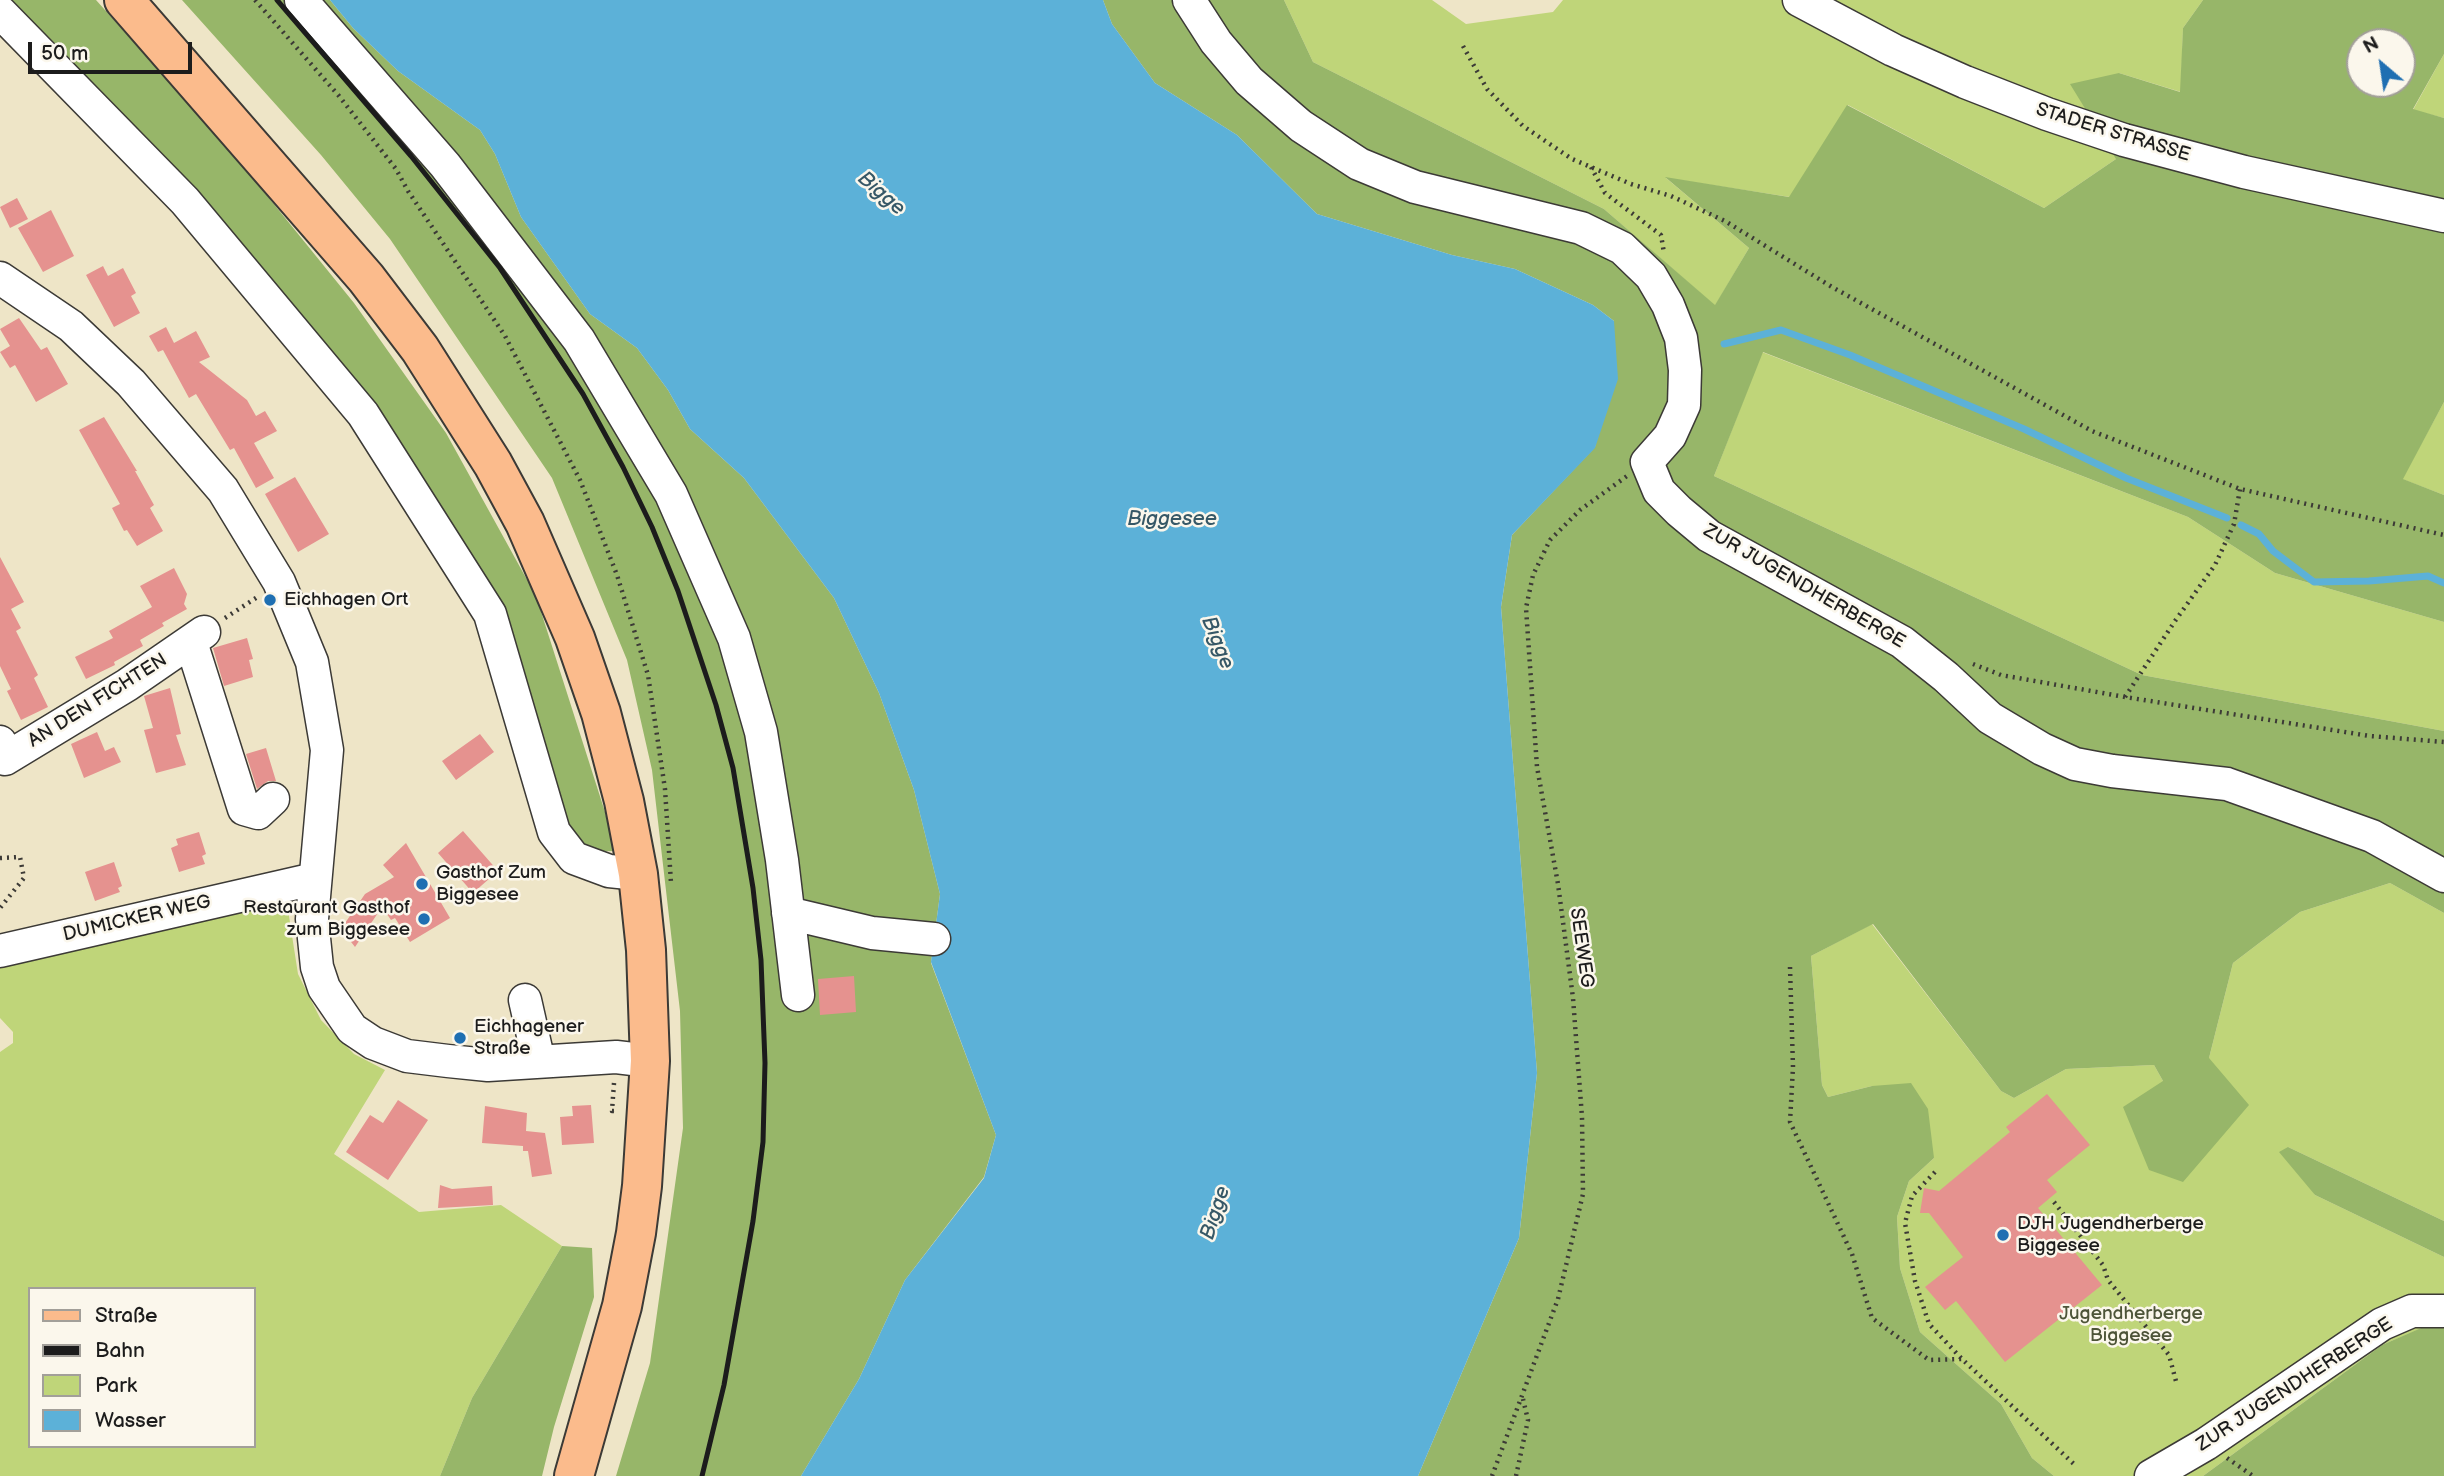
<!DOCTYPE html>
<meta charset="utf-8">
<style>
body{margin:0}
#map{position:relative;width:2444px;height:1476px;overflow:hidden;background:#eee5c7;font-family:"Balsamiq Sans",sans-serif}
canvas{display:block}
.legend{position:absolute;left:28px;top:1287px;width:228px;height:161px;box-sizing:border-box;background:#fbf7ec;border:2px solid #a29f99;margin:0;padding:9px 12px;list-style:none;font-size:21px;color:#1c1c1c}
.legend li{display:flex;align-items:center;gap:14px;height:35px}
.legend b{width:35px;border:2px solid #a29f99}
.north{position:absolute;left:2346px;top:28px;width:70px;height:70px;box-sizing:border-box;background:#fbf7ec;border:2px solid #a29f99;border-radius:50%;rotate:331deg;font-size:19px;font-weight:700;line-height:28px;text-align:center;color:#1c1c1c}
.north::after{content:'';display:block;margin:auto;width:24px;height:32px;background:#1f6fb2;clip-path:polygon(50% 0,100% 100%,50% 72%,0 100%)}
.scale{position:absolute;left:28px;top:42px;width:164px;height:32px;box-sizing:border-box;border:4px solid #1c1c1c;border-top:0;padding-left:9px;font-size:21px;line-height:24px;white-space:nowrap;color:#1c1c1c;-webkit-text-stroke:5px #fbf7ec;paint-order:stroke}
</style>
<div id="map">
<canvas width="2444" height="1476"></canvas>
<ul class="legend">
<li><b style="height:9px;background:#fbbb8c"></b>Straße</li>
<li><b style="height:9px;background:#1c1c1c"></b>Bahn</li>
<li><b style="height:19px;background:#bfd579"></b>Park</li>
<li><b style="height:19px;background:#5cb1d8"></b>Wasser</li>
</ul>
<div class="north">N</div>
<div class="scale">50 m</div>
</div>
<script>
const c = document.querySelector('canvas').getContext('2d');
c.lineJoin = 'round';
function fillPath(path, color) { c.fillStyle = color; c.fill(path, 'evenodd'); }
const toPath = rows => new Path2D(rows.map(r => 'M' + r).join(''));
function strokePath(path, color, width, dash) { c.strokeStyle = color; c.lineWidth = width; c.lineCap = dash ? 'butt' : 'round'; c.setLineDash(dash || []); c.stroke(path); }
function label(font, color, halo, rows, align = 'center') {
  c.font = font + ' "Balsamiq Sans",sans-serif'; c.lineWidth = 5; c.setLineDash([]); c.textBaseline = 'middle'; c.strokeStyle = halo; c.fillStyle = color; for (const [text, x, y, turn = 0] of rows) {
    c.save(); c.translate(x, y); c.rotate((+turn || 0) * Math.PI / 180); c.textAlign = isNaN(turn) ? turn : align; if (halo) c.strokeText(text, 0, 0); c.fillText(text, 0, 0); c.restore();
  }
}
fillPath(toPath([
 [1284,0,1432,0,1466,24,1553,12,1563,0,2203,0,2183,28,2181,92,2119,73,2116,159,2044,208,1848,105,1790,197,1666,178,1749,248,1715,306,1604,209,1313,62],
 [2444,54,2444,118,2413,110],
 [1762,352,2188,517,2275,573,2444,622,2444,731,2142,675,1714,476],
 [2444,402,2444,495,2402,479],
 [2390,883,2444,913,2444,1221,2288,1147,2315,1195,2444,1257,2444,1319,2382,1345,2203,1476,2054,1476,2032,1458,2001,1404,1920,1332,1900,1268,1897,1217,1909,1181,1934,1158,1872,1086,1828,1097,1822,1085,1811,956,1872,924,2001,1091,2014,1098,2066,1069,2154,1065,2163,1081,2209,1058,2233,963,2300,912],
 [286,897,298,974,321,1020,354,1054,385,1070,334,1154,419,1212,501,1205,562,1246,472,1398,440,1476,0,1476,0,1052,13,1043,13,1032,0,1018,0,968],
 [30,1289,254,1289,254,1446,30,1446]
]), '#bfd579');
fillPath(toPath([
 [7,0,96,0,226,145,354,303,446,433,536,596,605,812,614,851,585,852,567,827,501,613,373,410],
 [182,0,330,0,353,28,398,71,480,130,495,154,521,217,590,314,637,348,668,390,690,429,744,478,834,598,879,693,914,790,940,894,931,963,996,1135,984,1177,905,1280,859,1379,801,1476,616,1476,650,1363,683,1128,680,1011,652,770,627,660,552,478,390,239,321,155],
 [1103,0,1284,0,1313,62,1604,209,1715,305,1749,248,1665,177,1789,197,1847,105,2044,208,2116,159,2070,84,2119,73,2180,92,2183,28,2203,0,2444,0,2444,54,2413,109,2444,118,2444,402,2403,479,2444,495,2444,622,2275,573,2188,517,1763,352,1714,476,2142,675,2444,731,2444,913,2390,883,2300,912,2233,963,2209,1058,2249,1105,2183,1182,2149,1170,2123,1107,2163,1081,2154,1065,2066,1069,2014,1098,2001,1091,1873,924,1811,956,1822,1085,1828,1097,1872,1086,1911,1083,1928,1109,1934,1158,1909,1181,1897,1217,1900,1268,1920,1332,2001,1404,2032,1458,2054,1476,1418,1476,1519,1238,1537,1073,1501,607,1512,535,1595,447,1614,321,1593,305,1515,269,1452,255,1317,214,1237,135,1155,83,1112,24],
 [2360,42,2402,42,2402,84,2360,84],
 [2288,1147,2444,1221,2444,1257,2315,1195,2279,1152],
 [562,1246,592,1248,594,1297,554,1427,542,1476,440,1476,472,1398],
 [2442,1319,2444,1319,2444,1476,2203,1476,2382,1345]
]), '#97b669');
fillPath(toPath([
 [330,0,1103,0,1112,24,1155,83,1237,135,1317,214,1452,255,1515,269,1593,305,1614,321,1618,379,1595,448,1512,535,1501,607,1537,1073,1519,1238,1418,1476,801,1476,859,1379,905,1280,984,1178,996,1135,931,962,940,894,914,790,879,693,834,598,744,478,690,429,668,390,637,348,590,314,521,217,495,154,480,130,398,71,353,28]
]), '#5cb1d8');
strokePath(toPath([
 [1724,344,1781,330,1850,355,2024,429,2126,478,2227,518],
 [2241,525,2259,534,2273,551,2314,582,2369,581,2428,576,2444,583]
]), '#5cb1d8', 7);
fillPath(toPath([
 [17,198,28,219,10,228,0,207],
 [51,210,74,256,43,272,18,228],
 [103,266,108,276,123,268,136,293,131,296,140,313,114,327,86,275],
 [19,318,41,350,47,347,68,384,36,402,15,365,10,368,0,352,10,346,0,329],
 [166,327,174,343,196,331,210,357,199,362,247,400,256,416,265,411,277,431,254,443,274,478,256,488,234,448,230,450,196,394,189,398,163,350,158,352,149,336],
 [104,417,137,471,135,471,154,505,150,508,163,531,137,546,127,530,124,531,112,508,120,504,79,430],
 [295,477,329,534,298,552,265,494],
 [0,557,24,602,11,609,21,628,16,631,38,675,34,678,48,707,21,720,7,691,11,689,0,666],
 [174,568,187,594,184,604,187,609,162,623,164,626,140,640,143,646,114,662,115,665,86,679,75,657,113,638,109,631,152,607,140,586],
 [247,638,253,659,249,660,253,677,224,686,213,648],
 [170,688,181,734,176,735,186,765,156,773,144,730,153,728,144,696],
 [97,732,105,751,114,747,121,762,84,778,71,744],
 [480,734,494,752,456,780,442,761],
 [266,748,276,781,268,781,257,789,246,754],
 [463,831,498,871,473,893,438,853],
 [199,832,206,854,202,856,205,864,179,872,171,848,178,845,176,839],
 [406,843,450,918,410,942,395,918,391,920,382,907,355,947,341,929,365,894,394,877,383,865],
 [114,862,122,886,118,888,120,892,95,901,85,872],
 [854,976,856,1012,820,1015,818,979],
 [2047,1094,2090,1145,2047,1180,2057,1192,2038,1208,2102,1285,2005,1362,1956,1301,1945,1310,1925,1287,1963,1257,1929,1213,1920,1213,1924,1188,1939,1191,2010,1132,2006,1127],
 [398,1100,428,1120,388,1180,346,1152,370,1115,383,1123],
 [591,1105,594,1143,562,1145,560,1117,573,1116,572,1106],
 [485,1106,527,1113,526,1131,545,1133,552,1174,532,1177,528,1151,523,1151,523,1146,482,1143],
 [440,1185,452,1189,492,1186,493,1205,438,1208]
]), '#e5928f');
const minor = toPath([
 [301,0,445,165,579,340,671,494,734,638,761,732,782,860,798,995],
 [1189,0,1216,42,1249,81,1301,126,1359,164,1415,187,1581,228,1622,248,1651,276,1668,305,1681,338,1685,370,1684,405,1670,436,1647,462,1659,491,1679,511,1709,536,1902,642,1946,677,1990,718,2042,749,2075,764,2112,771,2227,784,2372,836,2444,876],
 [1799,0,1893,50,1965,82,2047,114,2124,140,2244,172,2444,216],
 [0,12,185,201,363,414,490,614,554,832,574,858,609,871,638,874],
 [0,278,71,326,131,383,223,490,279,582,312,662,327,750,312,919,317,967,324,988,352,1029,373,1043,407,1056,448,1061,488,1065,616,1057,650,1061],
 [191,642,244,809,258,813,273,799],
 [0,742,5,759,127,685,204,632],
 [788,913,872,933,934,939],
 [0,951,314,879],
 [525,1000,539,1062],
 [2151,1476,2206,1444,2382,1324,2412,1311,2444,1311]
]);
const major = toPath([
 [124,0,366,278,420,349,493,464,525,523,575,638,601,713,624,801,638,874,646,950,650,1061,642,1186,636,1233,622,1306,574,1476]
]);
strokePath(minor, '#3c3a36', 35);
strokePath(major, '#3c3a36', 42);
strokePath(toPath([
 [255,0,339,96,396,169,408,191,505,336,580,480,617,575,648,675,665,789,671,883],
 [1463,46,1487,89,1523,126,1572,159,1631,184,1671,196,1725,221,1832,287,2092,431,2240,489,2444,535],
 [1591,167,1605,193,1661,235,1664,253],
 [225,618,259,596],
 [1973,664,2001,675,2125,697,2370,736,2444,742],
 [2125,697,2175,621,2215,565,2234,524,2240,489],
 [0,858,20,857,24,878,0,908],
 [1790,967,1793,1067,1790,1122,1852,1254,1872,1318,1929,1360,1962,1359],
 [614,1083,612,1111,617,1111],
 [1935,1172,1912,1196,1905,1223,1915,1281,1929,1324,1962,1359,2076,1466],
 [2054,1202,2103,1265,2108,1280,2169,1355,2177,1385],
 [2227,1458,2253,1476],
 [1492,1476,1558,1299,1583,1194,1582,1117,1573,998,1558,884,1537,767,1526,608,1533,575,1550,540,1580,510,1627,476],
 [1516,1476,1528,1420,1523,1399]
]), '#3c3a36', 4.5, [2, 5]);
strokePath(minor, '#fff', 32);
strokePath(major, '#fbbb8c', 38);
strokePath(toPath([
 [277,0,411,156,500,268,583,394,623,467,652,527,678,591,716,705,733,768,753,888,761,960,765,1063,763,1142,753,1221,724,1385,702,1476]
]), '#1c1c1c', 5);
for (const [x, y, r, color] of [
 [270,600,7,"#1f6fb2"],
 [422,884,7,"#1f6fb2"],
 [424,919,7,"#1f6fb2"],
 [460,1038,7,"#1f6fb2"],
 [2003,1235,7,"#1f6fb2"]
]) { const dot = new Path2D(); dot.arc(x, y, r, 0, 2 * Math.PI); c.fillStyle = color; c.fill(dot); strokePath(dot, '#fbf7ec', 2.5); }
label('19px', '#1c1c1c', '#fbf7ec', [
 ["STADER STRASSE",2113,133,17],
 ["ZUR JUGENDHERBERGE",1804,587,30],
 ["AN DEN FICHTEN",98,701,-32],
 ["DUMICKER WEG",137,919,-13],
 ["SEEWEG",1581,948,82],
 ["ZUR JUGENDHERBERGE",2295,1385,-33]
]);
label('19px', '#1c1c1c', '#fbf7ec', [
 ["Eichhagen Ort",284,600],
 ["Gasthof Zum",436,873],
 ["Biggesee",436,895],
 ["Restaurant Gasthof",410,908,"right"],
 ["zum Biggesee",410,930,"right"],
 ["Eichhagener",474,1027],
 ["Straße",474,1049],
 ["DJH Jugendherberge",2017,1224],
 ["Biggesee",2017,1246]
], 'left');
label('19px', '#4d5438', '#fbf7ec', [
 ["Jugendherberge",2131,1314],
 ["Biggesee",2131,1336]
]);
label('italic 21px', '#365867', '#fbf7ec', [
 ["Bigge",881,194,41],
 ["Biggesee",1172,520],
 ["Bigge",1217,643,68],
 ["Bigge",1216,1213,-72]
]);
</script>
